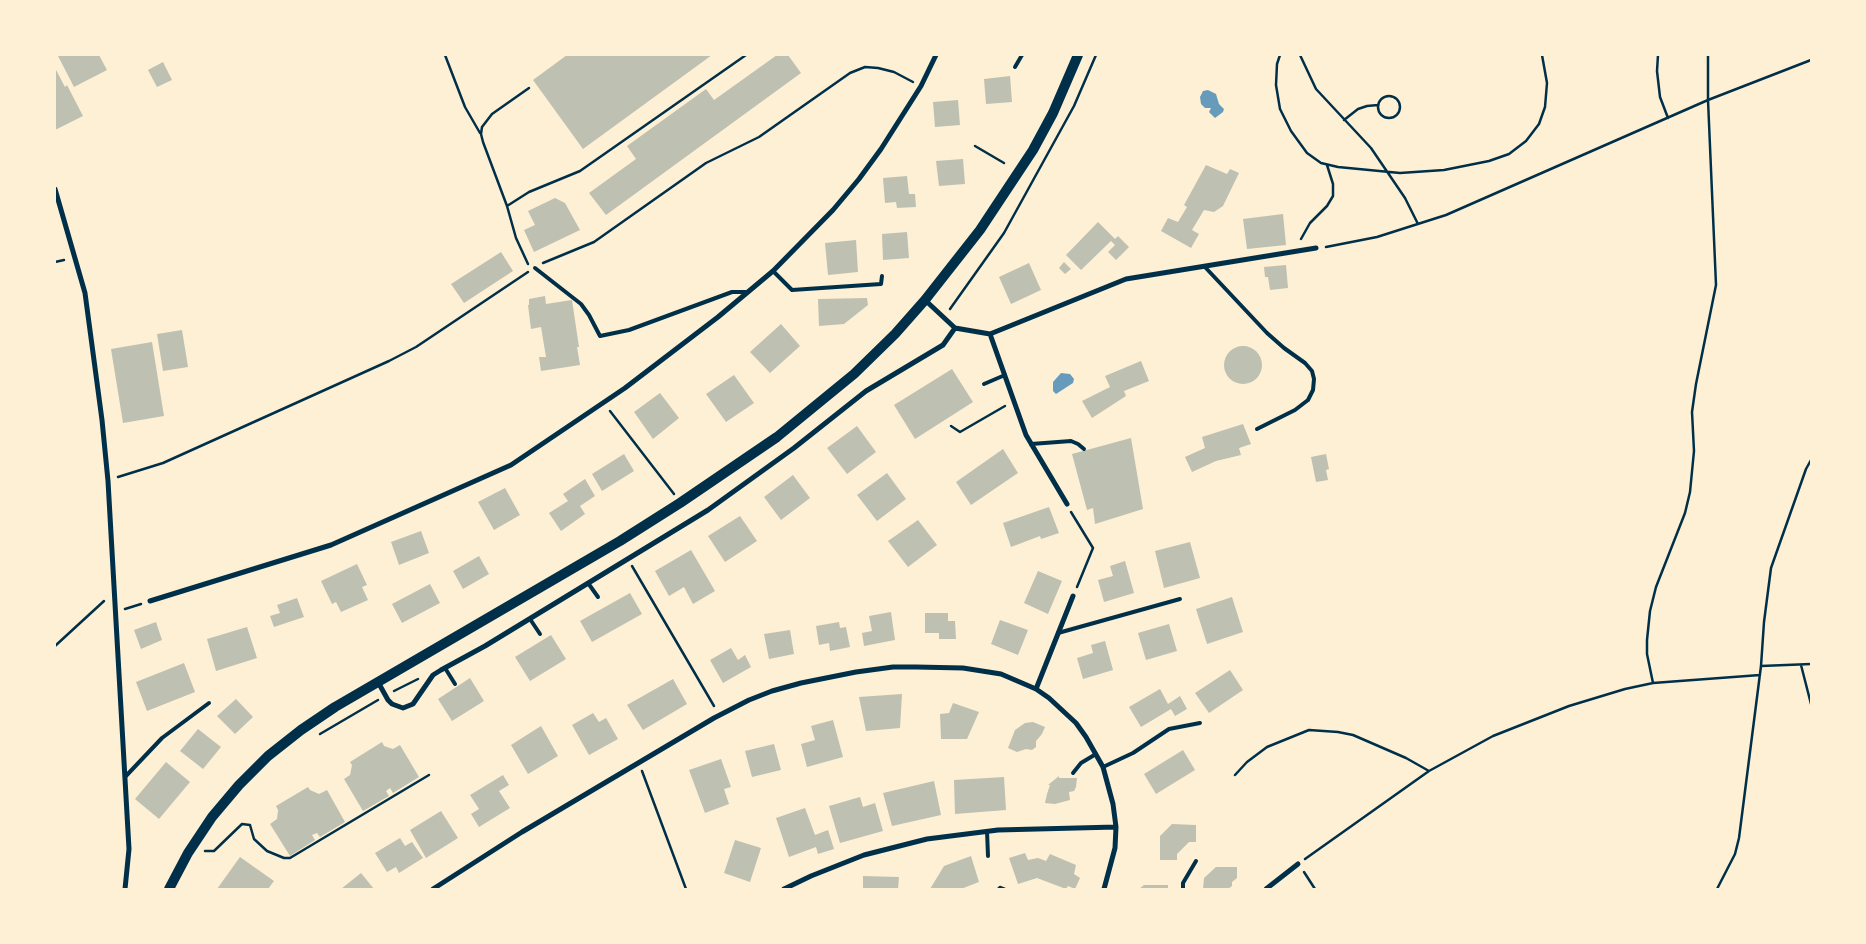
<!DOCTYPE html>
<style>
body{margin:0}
#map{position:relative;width:1866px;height:944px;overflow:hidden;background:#fdf0d5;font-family:Arial,sans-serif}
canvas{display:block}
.frame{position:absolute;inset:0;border:56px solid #fdf0d5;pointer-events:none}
</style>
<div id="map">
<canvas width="1866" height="944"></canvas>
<div class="frame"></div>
</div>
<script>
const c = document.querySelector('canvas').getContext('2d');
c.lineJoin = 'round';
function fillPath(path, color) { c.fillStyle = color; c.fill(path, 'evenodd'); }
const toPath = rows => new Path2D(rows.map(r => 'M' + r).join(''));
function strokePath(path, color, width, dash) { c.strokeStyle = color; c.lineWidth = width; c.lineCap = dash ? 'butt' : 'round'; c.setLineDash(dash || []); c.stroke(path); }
fillPath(toPath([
 [1208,90,1216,94,1219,104,1224,109,1223,112,1215,118,1209,112,1211,108,1205,108,1201,104,1200,97,1203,91],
 [1061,373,1070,374,1074,379,1073,383,1056,394,1053,391,1053,382]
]), '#669bbc');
fillPath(toPath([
 [61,55,99,55,107,70,74,87,58,56],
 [567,55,712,55,583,149,533,80],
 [777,55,788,55,801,73,606,215,589,193,636,159,627,146,706,89,714,100],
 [163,62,172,80,157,87,148,70],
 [55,68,65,87,67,85,83,116,55,130],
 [1010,76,1012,102,986,104,984,79],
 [958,100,960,125,935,127,933,102],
 [963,159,965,184,939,186,936,161],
 [1206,165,1227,174,1230,169,1239,173,1223,206,1214,212,1204,210,1192,230,1199,234,1191,248,1161,231,1168,218,1178,222,1187,207,1184,205],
 [907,176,909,194,915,194,916,207,897,208,896,202,885,203,883,178],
 [555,198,565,203,580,230,534,252,524,230,535,225,528,211],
 [1283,214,1286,245,1247,249,1243,219],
 [1098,222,1115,239,1118,236,1129,247,1116,260,1108,252,1115,245,1111,241,1081,270,1066,255],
 [907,232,909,258,883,260,882,234],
 [856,240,858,272,828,275,825,243],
 [501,252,513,271,464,303,451,284],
 [1064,262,1071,269,1065,274,1059,268],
 [1029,263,1041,290,1011,304,999,277],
 [1286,265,1288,288,1270,290,1268,277,1265,277,1264,267],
 [545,296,546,304,572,300,579,347,577,347,580,365,541,371,539,357,546,357,541,327,531,329,528,305,529,305,529,299],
 [867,298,868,305,844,324,819,326,818,299],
 [781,324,800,346,770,373,750,352],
 [182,330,188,367,163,371,157,334],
 [152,342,164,416,123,423,111,349],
 '1224 365a19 19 0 1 1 38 0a19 19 0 1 1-38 0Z',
 [1141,361,1149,381,1124,391,1126,396,1092,418,1082,401,1110,387,1105,376],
 [952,369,973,402,915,439,894,405],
 [734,375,754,403,726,422,706,394],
 [660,393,679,418,653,439,634,412],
 [1243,424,1251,444,1239,448,1241,455,1216,461,1192,472,1185,457,1205,448,1202,437],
 [857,426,876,452,847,474,827,448],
 [1131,438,1143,509,1095,524,1093,508,1087,510,1072,454],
 [1003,449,1018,473,971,505,956,482],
 [624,454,634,471,602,491,592,474],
 [1326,454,1329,469,1326,470,1328,480,1316,482,1311,457],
 [887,473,906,499,877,521,857,495],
 [793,475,810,498,781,520,764,497],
 [585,479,595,496,580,506,585,514,561,531,549,513,568,501,563,494],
 [505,488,520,515,494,530,478,502],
 [1049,507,1059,533,1041,539,1040,536,1011,547,1003,523],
 [740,516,757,541,725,562,708,536],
 [918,520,937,545,908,567,888,541],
 [421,531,429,553,399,565,391,542],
 [1190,542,1200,578,1164,588,1155,551],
 [691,550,715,591,693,604,684,587,669,596,655,571],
 [479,556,489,574,463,589,453,571],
 [1125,561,1134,593,1104,602,1098,580,1113,576,1110,566],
 [357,564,367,585,362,587,368,600,341,612,336,602,332,604,321,581],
 [1038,571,1062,581,1048,614,1024,603],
 [430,584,440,603,402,623,392,604],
 [630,593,642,614,592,642,580,621],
 [1232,597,1243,632,1207,644,1196,609],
 [297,598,304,617,274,627,270,616,280,613,277,605],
 [891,612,895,640,864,646,862,633,872,631,869,616],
 [925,613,948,613,948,621,955,621,956,639,939,639,939,633,925,633],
 [1000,620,1028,630,1018,655,991,644],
 [156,622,162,640,141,649,134,630],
 [839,622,840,628,846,627,850,647,830,651,829,643,819,645,816,626],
 [1169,624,1177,651,1146,660,1138,633],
 [247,627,257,658,216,671,207,639],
 [790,630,794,654,769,659,764,634],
 [551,635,566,659,530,681,515,657],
 [1105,641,1113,670,1083,679,1077,658,1093,653,1091,645],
 [731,648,738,660,745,655,751,667,723,683,710,660],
 [184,663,195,692,147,711,136,682],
 [1230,670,1243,690,1209,713,1195,693],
 [470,678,484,701,452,721,438,699],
 [673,679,687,704,643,730,627,705],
 [1160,689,1168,704,1180,696,1187,709,1175,716,1171,709,1141,727,1129,707],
 [902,694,900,728,866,731,859,697],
 [236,699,253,717,235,734,217,716],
 [953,703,979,712,967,739,941,739,940,714,949,713],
 [593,713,599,722,606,718,618,739,589,755,572,725],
 [833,720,843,757,807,767,801,744,815,740,811,726],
 [1033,722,1045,727,1042,734,1036,741,1036,747,1032,750,1026,749,1017,752,1008,748,1015,730,1025,723],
 [541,726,558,756,528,774,511,745],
 [198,729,221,747,203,769,180,751],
 [382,742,384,746,393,749,400,745,419,777,393,793,390,788,386,791,389,796,363,811,344,779,350,775,352,765,350,762],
 [774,744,781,770,752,777,745,751],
 [1183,750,1195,770,1156,794,1144,774],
 [721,759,731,787,724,789,729,804,705,813,689,770],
 [166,762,190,782,159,819,135,799],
 [503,775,509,785,499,791,510,808,479,827,471,814,479,809,470,795],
 [1059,776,1059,778,1077,778,1076,787,1074,791,1069,792,1070,800,1055,804,1045,803,1047,794,1050,785,1048,785],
 [1004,777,1006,810,955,814,954,780],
 [934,781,941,815,892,826,883,793],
 [308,787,310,790,319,794,327,790,345,822,320,837,317,833,312,835,315,840,290,856,270,824,277,819,278,810,276,806],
 [860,797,863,807,875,803,883,831,840,843,829,806],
 [805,808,815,835,828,830,834,849,818,854,816,847,789,857,776,818],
 [441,811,458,838,426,858,410,830],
 [1172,824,1196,825,1196,842,1189,842,1177,854,1177,860,1160,860,1160,836],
 [400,838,405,846,412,842,423,858,399,873,396,867,387,872,375,853],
 [735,840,761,848,750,882,724,873],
 [1025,853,1028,860,1038,858,1046,861,1050,854,1076,865,1074,874,1080,878,1075,889,1068,886,1066,889,1037,878,1018,884,1009,858],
 [971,856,979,882,961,889,930,889,944,866],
 [240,857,274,881,268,889,217,889],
 [1216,867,1237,867,1237,878,1232,882,1232,886,1228,889,1203,889,1204,878],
 [361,873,374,889,341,889],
 [863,876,899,877,898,889,863,889],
 [1144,885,1168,885,1168,889,1139,889]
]), '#bec0b2');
strokePath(toPath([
 [445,55,465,107,480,133],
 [1280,55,1277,64,1276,85,1280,109,1291,131,1307,153,1321,163,1338,167,1400,173,1444,170,1489,161,1509,154,1526,141,1539,124,1545,107,1547,83,1542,55],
 [1300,55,1316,89,1371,148,1405,198,1418,224],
 [1658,55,1657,71,1660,97,1668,118],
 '1378 107a11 11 0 1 1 22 0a11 11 0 1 1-22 0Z',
 [1344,120,1358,109,1367,106,1378,105],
 [975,146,1004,163],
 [507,206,483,142,481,134,482,127,492,114,529,88],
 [1301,239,1310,223,1327,206,1333,196,1333,184,1327,165],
 [1326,247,1377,237,1446,215,1708,100,1811,60],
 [55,262,64,260],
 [543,263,594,242,706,163,759,137,850,73,865,67,878,68,894,72,913,82],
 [528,264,516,238,507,206,529,192,580,171,746,55],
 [950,309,1004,233,1074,106,1096,55],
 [610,411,674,494],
 [951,426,960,432,1005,406],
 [118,477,163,463,389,361,416,347,528,272],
 [1071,512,1093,548,1077,587],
 [632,566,714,706],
 [125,609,141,604],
 [55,646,104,601],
 [1801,665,1811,704],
 [1761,666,1811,664],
 [1653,683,1647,654,1647,640,1650,611,1656,587,1685,513,1690,492,1694,451,1692,412,1696,384,1716,285,1708,100,1708,55],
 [394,691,418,679],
 [320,734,378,700],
 [642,771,686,889],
 [1235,775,1247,762,1267,747,1309,730,1338,732,1353,735,1406,758,1429,771],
 [205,851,214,851,242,824,250,825,254,839,267,851,284,858,290,858,429,775],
 [1305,859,1429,771,1493,736,1569,706,1625,689,1653,683,1760,675],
 [1304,872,1315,889],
 [998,889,1000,887,1005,889],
 [1717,889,1735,854,1739,838,1761,666,1764,622,1771,568,1806,469,1811,460]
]), '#003049', 2.5);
strokePath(toPath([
 [1015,67,1022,55],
 [1204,266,1267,333,1284,348,1305,363,1312,371,1314,379,1313,390,1308,400,1295,410,1257,429],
 [535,268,581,304,589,315,600,336,629,330,732,292,748,292],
 [773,271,792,290,881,284,882,276],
 [984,384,1005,375],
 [1031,444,1071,441,1078,444,1084,449],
 [588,583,598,597],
 [530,619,540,634],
 [1058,633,1180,599],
 [445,668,455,684],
 [1103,767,1133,753,1169,729,1200,723],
 [1073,773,1081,763,1096,754],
 [125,777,162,738,209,703],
 [987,831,988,856],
 [1183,889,1183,883,1196,861]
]), '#003049', 4);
strokePath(toPath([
 [55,189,85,293,102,420,108,481,129,849,125,889],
 [925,300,955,328,990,334,1126,279,1316,248],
 [990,334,1026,435,1067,504],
 [150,601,331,545,511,465,625,388,718,317,773,271,833,210,859,179,881,149,921,86,936,55],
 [378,682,388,700,392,704,403,708,413,704,433,675,441,670,485,646,708,510,794,448,866,391,943,345,955,328],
 [1036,689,1073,596],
 [433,889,522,832,714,718,749,700,772,691,801,683,856,672,893,667,916,667,963,668,1001,674,1036,689,1049,698,1076,723,1086,737,1103,767,1113,804,1116,827,1115,848,1104,889],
 [784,889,811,876,864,855,927,839,998,830,1116,827],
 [1266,889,1298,864]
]), '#003049', 5);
strokePath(toPath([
 [169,889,188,853,212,817,239,785,268,756,301,730,335,707,620,541,680,503,777,437,854,374,895,334,925,300,980,230,1033,150,1053,113,1078,55]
]), '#003049', 10);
</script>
